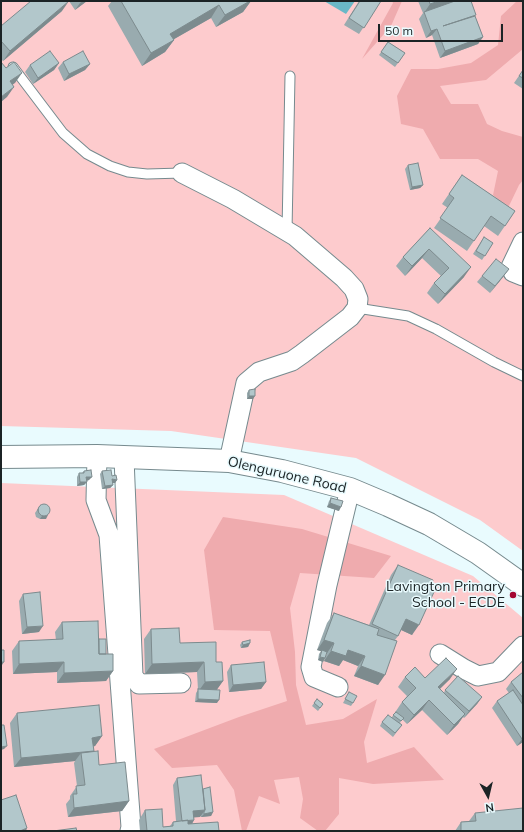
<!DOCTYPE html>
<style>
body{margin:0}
#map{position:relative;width:524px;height:832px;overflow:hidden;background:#e9fbfe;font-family:Mulish,sans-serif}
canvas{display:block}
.frame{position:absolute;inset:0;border:2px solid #1b2325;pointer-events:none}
.north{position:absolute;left:468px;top:776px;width:40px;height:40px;-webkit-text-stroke:3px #e9fbfe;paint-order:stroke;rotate:172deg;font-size:11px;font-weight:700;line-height:16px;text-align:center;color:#1b2325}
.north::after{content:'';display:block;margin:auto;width:14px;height:18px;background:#1b2325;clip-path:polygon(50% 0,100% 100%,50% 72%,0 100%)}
.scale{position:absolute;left:378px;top:24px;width:125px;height:18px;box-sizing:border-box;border:2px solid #1b2325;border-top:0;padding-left:5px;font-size:12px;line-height:14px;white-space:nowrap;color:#1b2325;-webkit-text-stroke:3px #e9fbfe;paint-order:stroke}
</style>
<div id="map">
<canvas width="524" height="832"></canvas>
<div class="frame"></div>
<div class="north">N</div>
<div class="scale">50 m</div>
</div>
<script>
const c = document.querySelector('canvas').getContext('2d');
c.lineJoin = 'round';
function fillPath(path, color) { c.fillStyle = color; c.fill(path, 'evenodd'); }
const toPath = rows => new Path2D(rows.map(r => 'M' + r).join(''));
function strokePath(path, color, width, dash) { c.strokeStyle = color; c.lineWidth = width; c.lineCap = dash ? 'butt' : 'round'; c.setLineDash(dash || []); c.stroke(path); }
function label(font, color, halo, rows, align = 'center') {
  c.font = font + ' Mulish,sans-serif'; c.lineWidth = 3; c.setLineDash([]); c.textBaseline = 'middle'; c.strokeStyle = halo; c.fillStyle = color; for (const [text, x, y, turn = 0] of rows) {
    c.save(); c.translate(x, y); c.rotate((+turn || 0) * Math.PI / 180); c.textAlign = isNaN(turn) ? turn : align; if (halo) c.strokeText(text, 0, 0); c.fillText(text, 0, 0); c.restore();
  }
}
fillPath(toPath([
 [1,1,523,1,523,551,480,520,356,458,171,431,1,426],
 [1,483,284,495,473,576,523,618,523,831,1,831]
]), '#fdcbcd');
fillPath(toPath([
 [392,1,402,1,391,26,362,59,393,3],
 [517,1,523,1,523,49,486,80,440,86,451,104,478,104,487,124,502,131,523,137,523,180,519,185,508,208,493,195,498,171,478,159,440,159,423,129,401,124,397,96,411,69,438,69,471,63,498,45,501,16],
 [223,517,302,529,391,556,374,578,300,573,290,608,295,652,296,685,306,725,343,719,377,699,364,742,367,763,414,747,444,780,373,784,339,778,339,814,325,831,318,831,300,818,303,799,299,777,274,780,280,804,259,796,246,831,242,831,234,790,217,765,172,768,154,749,239,717,287,701,270,631,214,630,204,550]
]), '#efabae');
fillPath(toPath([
 [324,1,355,1,346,14]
]), '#6ab8c7');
const lane = toPath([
 [13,67,63,133,87,154,110,166,128,172,147,174,182,173],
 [287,231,290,76],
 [357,308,408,316,436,329,494,362,523,376]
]);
const street = toPath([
 [182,173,233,199,295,236,344,278,354,289,358,299,357,308,350,317,302,354,292,361,259,372,246,383,229,461],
 [523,242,511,267,513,272,523,276],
 [97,456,96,500,109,535,131,827,130,831],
 [124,458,133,676,139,684,181,683],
 [440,654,464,669,478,676,498,672,523,646],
 [338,687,314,677,311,667,327,585,350,489]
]);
const secondary = toPath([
 [1,457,97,456,204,460,229,461,282,471,350,489,388,505,429,524,478,553,523,585]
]);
strokePath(lane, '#768a8e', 11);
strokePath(street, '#768a8e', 21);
strokePath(secondary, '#768a8e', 24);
strokePath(lane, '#fff', 9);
strokePath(street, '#fff', 19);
strokePath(secondary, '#fff', 22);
fillPath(toPath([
 [69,1,87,1,75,10],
 [112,1,251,1,243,12,216,27,211,18,174,39,174,40,165,52,142,66,108,6],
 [359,1,381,1,359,34,344,25],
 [418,1,471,1,475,16,483,37,478,44,440,58,432,35,426,38,419,19,423,13],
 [62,11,3,61,1,59,1,26],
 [388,42,405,53,395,67,379,55],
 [63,62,90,64,85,70,64,81,58,68],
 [59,63,54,70,33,84,25,72,30,65],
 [523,70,523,89,514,83],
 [408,165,423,185,420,188,410,190,405,169],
 [462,175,515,211,498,236,484,226,467,251,434,228,448,208,442,204],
 [430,228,464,277,438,304,427,293,434,283,441,276,422,258,405,276,396,266,403,257],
 [484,237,493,243,482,260,473,254],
 [509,269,490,293,477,282,482,276],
 [249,390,253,399,247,399,247,393],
 [84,471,89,480,87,481,84,485,77,486,77,477,79,473,82,473],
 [102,471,112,476,117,480,115,483,112,483,113,485,110,488,102,489,100,474],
 [331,498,339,511,327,507,329,501],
 [41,504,46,519,40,519,36,517,35,513],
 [398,565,429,590,412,635,401,630,398,636,395,640,378,685,354,676,358,666,343,660,339,666,324,661,327,653,326,653,325,658,323,662,318,660,319,654,321,651,317,650,327,623,334,613,369,625,391,575],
 [23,594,39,632,22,634,19,601],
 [62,622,99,639,113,671,106,681,57,683,57,672,13,674,12,651,19,641,56,640,55,632],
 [151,629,180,643,216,662,223,681,216,690,217,703,195,702,196,693,198,690,197,672,145,674,144,639],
 [242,642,250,643,248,647,241,648,240,645],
 [231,665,266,682,261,689,229,692,227,672],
 [523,672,523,742,517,746,492,708,497,701,509,693,506,689,511,682],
 [405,677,450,679,440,689,444,693,445,690,482,697,477,704,464,718,463,717,458,724,447,735,422,710,407,724,402,719,400,723,402,725,393,737,380,726,382,722,392,717,402,702,407,696,398,687],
 [349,692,353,703,351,706,343,703],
 [317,699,323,704,318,711,312,706],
 [17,713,102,736,95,746,93,747,94,751,93,752,99,765,129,801,122,811,68,817,66,804,70,799,70,796,77,786,74,763,75,761,14,767,10,723],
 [177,778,203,789,213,812,211,816,201,817,201,815,200,817,194,817,194,820,192,824,219,831,140,831,139,820,145,810,163,827,170,826,173,822,176,821,173,785],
 [475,813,523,831,455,831,461,822,469,821]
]), '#99abaf');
fillPath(toPath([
 [69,1,62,11,3,61,10,51],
 [83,1,87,1,75,10,80,3],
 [250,1,251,1,243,12,216,27,225,15],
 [439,1,458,1,424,13,430,4],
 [219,5,211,18,162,46,170,34],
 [437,29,432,35,426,38,431,31],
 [483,37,478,44,440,58,445,51],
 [174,40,165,52,142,66,151,53],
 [59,63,54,70,33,84,38,78],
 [90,64,85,70,64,81,69,74],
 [22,73,15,83,3,91,10,81],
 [14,87,7,97,1,102,1,97],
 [423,185,420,188,410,190,412,187],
 [429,249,422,258,405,276,412,266],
 [471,267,464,277,438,304,445,294],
 [509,269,504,276,490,293,495,286],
 [249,396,255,396,253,399,247,399],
 [86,477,92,477,89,480,84,481],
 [112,479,117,480,115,483,109,483],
 [80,482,87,482,84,485,77,486],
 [113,485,110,488,102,489,105,486],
 [330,503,341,507,339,511,327,507],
 [48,515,46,519,40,519,42,516],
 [406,619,419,625,412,635,399,629],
 [43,626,39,632,22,634,27,627],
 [324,640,334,643,327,653,317,650],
 [250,643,248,647,241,648,243,645],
 [348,650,365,656,358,666,343,660,339,666,324,661,331,651],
 [320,657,325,658,323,662,318,660],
 [1,662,4,662,2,665,1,665],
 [64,662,57,672,13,674,19,664],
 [204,662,197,672,145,674,152,664],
 [361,666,385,675,378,685,354,676],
 [457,669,450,679,431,697,438,687],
 [113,671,106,681,57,683,64,673],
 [223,681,216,691,198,692,205,682],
 [266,682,261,689,229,692,233,685],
 [482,697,477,704,464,718,469,711],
 [198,699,219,700,217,703,195,702],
 [429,700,422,710,407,724,414,715],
 [465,714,458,724,447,735,454,725],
 [102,736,95,746,85,747,92,738],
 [522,739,523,739,523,742,517,746],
 [7,746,4,749,1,750,1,747],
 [94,751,87,760,81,753,75,761,14,767,21,758],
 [129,801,122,811,68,817,74,808],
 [205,810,200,817,188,818,193,811],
 [213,812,211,816,201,817,204,814],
 [194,820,190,827,182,822],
 [27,828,26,831,20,831]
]), '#7d8b8e');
const building = toPath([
 [31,1,69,1,10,51,1,41,1,26,31,1],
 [121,1,250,1,225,15,219,5,170,34,174,40,151,53,121,1],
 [360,1,381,1,364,28,349,18,360,1],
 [429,1,439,1,430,4,429,1],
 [455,1,471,1,476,15,443,26,475,16,483,37,445,51,437,29,431,31,424,12,455,1],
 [388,42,405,53,398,63,381,52,388,42],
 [50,51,59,63,38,78,30,65,50,51],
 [83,51,90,64,69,74,63,62,83,51],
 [1,62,6,68,14,62,22,73,10,81,14,87,1,97,1,62],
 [523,70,523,78,519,76,523,70],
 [418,163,423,185,412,187,408,165,418,163],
 [462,175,515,211,505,226,491,216,474,241,440,218,454,198,449,194,462,175],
 [430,228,471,267,445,294,434,283,449,268,429,249,412,266,403,257,430,228],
 [484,237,493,243,485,256,476,251,484,237],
 [496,259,509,269,495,286,482,276,496,259],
 [255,389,255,396,249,396,249,390,255,389],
 [91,470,92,477,86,477,87,482,80,482,79,473,84,473,84,471,91,470],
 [111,470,112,476,116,475,117,480,112,479,113,485,105,486,102,471,111,470],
 [331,498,343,501,341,507,330,503,331,498],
 '38 510a6 6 0 1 1 12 0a6 6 0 1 1-12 0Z',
 [398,565,433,580,429,590,434,592,419,625,406,619,398,636,372,624,398,565],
 [40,592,43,626,27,627,23,594,40,592],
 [334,613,379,629,377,635,397,641,385,675,361,666,365,656,348,650,346,656,331,651,334,643,324,640,334,613],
 [98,621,99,654,113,654,113,671,64,673,64,662,19,664,19,641,63,639,62,622,98,621],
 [179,628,180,643,216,642,216,662,222,662,223,681,205,682,204,662,152,664,151,629,179,628],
 [99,639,106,639,106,654,99,654,99,639],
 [250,640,250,643,243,645,242,642,250,640],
 [1,650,4,650,4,662,1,662,1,650],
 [322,650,327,652,325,658,320,657,322,650],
 [446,658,457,669,438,687,465,714,454,725,429,700,414,715,402,702,416,688,405,677,415,667,425,678,446,658],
 [264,662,266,682,233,685,231,665,264,662],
 [523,672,523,698,511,682,523,672],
 [458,676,482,697,469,711,445,690,458,676],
 [198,689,220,690,219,700,198,699,198,689],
 [513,690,523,705,523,739,522,739,497,701,513,690],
 [349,692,357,696,353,703,345,699,349,692],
 [317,699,323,704,320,708,314,703,317,699],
 [99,705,102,736,92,738,94,751,21,758,17,713,99,705],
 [396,712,404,718,401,721,393,715,396,712],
 [388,715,402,725,395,733,382,722,388,715],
 [1,725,4,725,7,746,1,747,1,725],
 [98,751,99,765,125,762,129,801,74,808,73,794,77,794,76,786,85,785,81,753,98,751],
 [201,775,205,810,193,811,194,820,182,821,177,778,201,775],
 [210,787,213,812,204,814,204,812,205,810,203,789,210,787],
 [16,795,27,828,20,831,1,831,1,800,16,795],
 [523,808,523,831,461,831,461,822,476,821,475,813,523,808],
 [162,809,163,827,173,826,173,822,188,820,188,824,218,822,219,831,147,831,145,810,162,809],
 [76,828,77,831,53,831,76,828]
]);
fillPath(building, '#b2c7cb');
strokePath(building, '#7d8b8e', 1);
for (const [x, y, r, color] of [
 [513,595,4,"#a40732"]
]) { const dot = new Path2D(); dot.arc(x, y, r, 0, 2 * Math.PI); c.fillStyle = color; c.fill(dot); strokePath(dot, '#e9fbfe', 1.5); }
label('14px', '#1b2325', '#e9fbfe', [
 ["Olenguruone Road",287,475,13]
]);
label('14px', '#1b2325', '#e9fbfe', [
 ["Lavington Primary",505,587],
 ["School - ECDE",505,603]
], 'right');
</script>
